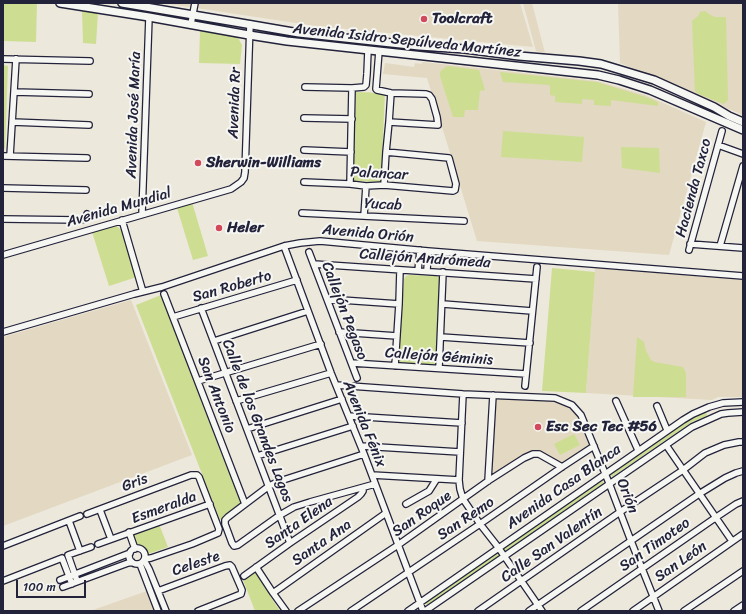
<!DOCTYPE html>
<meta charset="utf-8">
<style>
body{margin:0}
#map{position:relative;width:746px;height:614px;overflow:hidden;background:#ede8dc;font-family:Sriracha,sans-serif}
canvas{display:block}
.frame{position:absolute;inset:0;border:4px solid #22223b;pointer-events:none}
.scale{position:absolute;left:16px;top:580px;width:70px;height:18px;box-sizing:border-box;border:2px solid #22223b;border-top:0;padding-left:5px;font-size:12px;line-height:14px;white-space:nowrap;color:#22223b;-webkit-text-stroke:3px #f6f6f2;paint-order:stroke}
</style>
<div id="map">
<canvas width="746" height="614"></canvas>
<div class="frame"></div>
<div class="scale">100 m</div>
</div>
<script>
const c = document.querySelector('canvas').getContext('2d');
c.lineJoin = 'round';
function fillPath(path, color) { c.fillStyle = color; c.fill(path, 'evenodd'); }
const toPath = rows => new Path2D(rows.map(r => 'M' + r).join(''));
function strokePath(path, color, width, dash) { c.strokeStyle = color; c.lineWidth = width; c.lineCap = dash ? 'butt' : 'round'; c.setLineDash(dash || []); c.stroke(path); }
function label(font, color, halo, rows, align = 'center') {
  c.font = font + ' Sriracha,sans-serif'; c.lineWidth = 4; c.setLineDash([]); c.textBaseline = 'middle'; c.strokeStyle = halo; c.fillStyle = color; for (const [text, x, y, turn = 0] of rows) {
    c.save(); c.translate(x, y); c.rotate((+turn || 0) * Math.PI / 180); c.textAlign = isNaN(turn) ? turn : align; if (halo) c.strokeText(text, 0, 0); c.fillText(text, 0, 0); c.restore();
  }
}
fillPath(toPath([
 [163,3,520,3,533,47,316,26],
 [523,3,532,3,545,53,536,51],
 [618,3,743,3,743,115,620,63],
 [422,62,597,81,645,95,706,122,669,255,477,241,427,78,383,74,385,63,414,67,415,63,422,64],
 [595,268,743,280,743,397,718,397,712,400,586,393],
 [131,300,192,455,3,526,3,337],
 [495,397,555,398,574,409,590,445,562,463,541,452,524,454,492,477],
 [147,591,155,611,90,611]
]), '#e3d8c1');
fillPath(toPath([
 [6,3,37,4,36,42,3,41,3,5],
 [82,11,98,13,96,44,83,43],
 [705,11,709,14,715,17,726,17,728,100,724,104,698,94,695,91,692,21,698,16,700,12],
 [200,31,237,36,242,45,240,64,199,63],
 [3,65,8,66,5,149,3,148],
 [448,66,479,70,485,90,480,91,478,110,465,110,464,117,453,117,440,76,440,72,444,68],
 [500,72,597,82,646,97,658,102,658,106,611,100,611,106,594,105,594,100,582,99,582,104,555,102,555,96,550,95,550,85,503,82],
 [356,92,385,93,381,182,352,181],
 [503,131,584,137,582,162,501,157],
 [621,147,659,148,660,173,622,168],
 [192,202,208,256,193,260,177,208],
 [115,225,123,231,137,277,109,286,92,232],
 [552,268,595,272,586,393,542,391],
 [410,275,436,276,439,277,441,279,435,366,399,364,398,362,404,279,406,276],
 [161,295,219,448,240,501,241,505,220,520,136,305],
 [637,337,644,342,646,351,651,360,654,362,683,367,686,373,686,397,633,397],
 [706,411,707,416,692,422,612,477,610,473,684,422],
 [574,434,580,445,560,455,554,444],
 [602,479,604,483,505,552,502,548],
 [159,524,168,547,148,554,145,547,137,544,132,534],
 [496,552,499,556,427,606,425,602],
 [257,571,271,592,270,596,280,611,255,611,243,580]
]), '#cdde92');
const minor = toPath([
 [191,24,195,3],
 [379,51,376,89,377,90,391,93,426,94,429,95,432,99,437,117,438,125,389,122],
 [3,59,90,61],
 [305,87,352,88,364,87,366,85,367,74,368,50],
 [14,92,89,94],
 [304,118,352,119],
 [12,122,89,125],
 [718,145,743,154],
 [304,150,351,152],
 [3,156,87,158],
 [10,156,16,59],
 [304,182,350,184,366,186,384,185,453,191,455,190,456,184,449,158,386,152],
 [350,184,352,88],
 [384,185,386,152,389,122,391,93],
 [3,188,86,190],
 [302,213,464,221],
 [142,214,149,17],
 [364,216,366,186],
 [3,219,79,220,85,219,87,214],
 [122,220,143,292],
 [690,244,743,248],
 [284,246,331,373,364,454,423,611],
 [720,246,743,166],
 [689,250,722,131],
 [309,252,357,378],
 [3,255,231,189,241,182,244,178,245,172,250,24],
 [314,264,536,279],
 [418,271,420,250],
 [427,271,428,251],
 [164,294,245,504],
 [327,299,399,304],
 [443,304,532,311],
 [201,308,290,543],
 [173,317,297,280],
 [3,332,134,294,162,287,284,246,300,243,320,241,428,251,743,276],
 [339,332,397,336],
 [441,337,530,343],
 [214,341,308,311],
 [352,363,526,374],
 [395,366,399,304,400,270],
 [439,368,443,272],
 [198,381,321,344],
 [336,385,463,394,555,398,572,405,581,415,609,483,631,541,659,611],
 [525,386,537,267],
 [463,394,459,480,460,489,463,499,480,524,498,547,542,611],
 [236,401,331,373],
 [616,401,638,450],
 [657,406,667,430],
 [349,416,462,423],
 [247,429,342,399],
 [666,445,732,541],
 [361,446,460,452],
 [364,454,280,481,269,486,228,517,225,520,225,524,232,543,234,546,238,545,280,515,294,507,310,502,375,484],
 [257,456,353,426],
 [372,475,459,480],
 [488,481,493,395],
 [406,504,429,491,436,480],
 [100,510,111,539],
 [87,514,191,475,197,475,199,477,219,529,218,533,192,544,151,558,145,559],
 [69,521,80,551],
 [129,532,135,549],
 [98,544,210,504],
 [3,546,80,516],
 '129 556a8 8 0 1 1 16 0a8 8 0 1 1-16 0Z',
 [144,560,149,569,166,611],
 [140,564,158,611],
 [256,567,273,593,286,611],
 [244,576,290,543,358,497,361,494,363,491,363,488],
 [76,578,68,555,91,547],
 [60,580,130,553],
 [3,581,62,558,72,584],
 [63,587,128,563,132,562],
 [158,591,225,566,230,565,232,567,242,590,241,594,198,611],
 [273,593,386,513],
 [298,611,398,545,488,481,524,458,533,454,539,454,562,467],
 [351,611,480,524,562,467,594,446],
 [408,611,683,420,693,414,709,407,723,403,743,402],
 [425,611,692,427,721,414,728,413,743,412],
 [478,611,620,512,683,470,705,453,724,445,739,442,743,442],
 [529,611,699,494,725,478,736,473,743,471],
 [581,611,715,518,736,504,743,501],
 [633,611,743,534],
 [684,611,743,571],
 [734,611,743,605]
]);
const major = toPath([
 [60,3,149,17,249,35,287,41,598,75,619,80,650,90,743,130],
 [122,3,235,22,299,33,419,46,465,49,519,56,579,61,601,64,654,80,714,107,729,116,743,122]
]);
strokePath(minor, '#22223b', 8);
strokePath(major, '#22223b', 10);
strokePath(minor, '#f6f6f2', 5.5);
strokePath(major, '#f6f6f2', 7);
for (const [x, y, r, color] of [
 [424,19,4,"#d1495b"],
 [198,163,4,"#d1495b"],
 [219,228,4,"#d1495b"],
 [538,427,4,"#d1495b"]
]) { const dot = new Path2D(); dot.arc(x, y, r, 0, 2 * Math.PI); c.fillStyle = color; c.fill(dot); strokePath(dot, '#f6f6f2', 1.5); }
label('bold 15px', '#22223b', '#f6f6f2', [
 ["Toolcraft",432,19],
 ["Sherwin-Williams",206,163],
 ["Heler",227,228],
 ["Esc Sec Tec #56",546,427]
], 'left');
label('15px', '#22223b', '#f6f6f2', [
 ["Avenida Isidro Sepúlveda Martínez",407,41,6],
 ["Avenida Rr",235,103,-88],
 ["Avenida José María",134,115,-88],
 ["Palancar",379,174,3],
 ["Hacienda Taxco",694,188,-75],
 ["Yucab",383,205,3],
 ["Avenida Mundial",119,208,-16],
 ["Avenida Orión",368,234,5],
 ["Callejón Andrómeda",425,259,4],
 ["San Roberto",232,287,-16],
 ["Callejón Pegaso",344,311,69],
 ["Callejón Géminis",439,357,4],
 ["San Antonio",216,395,69],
 ["Calle de los Grandes Lagos",257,421,69],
 ["Avenida Fénix",364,424,68],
 ["Gris",135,483,-21],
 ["Avenida Casa Blanca",564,487,-35],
 ["Orión",627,496,69],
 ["Esmeralda",164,508,-20],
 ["San Roque",422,514,-35],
 ["San Remo",466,519,-34],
 ["Santa Elena",299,523,-35],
 ["Santa Ana",322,543,-35],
 ["Calle San Valentín",552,545,-35],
 ["San Timoteo",655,545,-35],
 ["San León",681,562,-35],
 ["Celeste",196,564,-19]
]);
</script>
